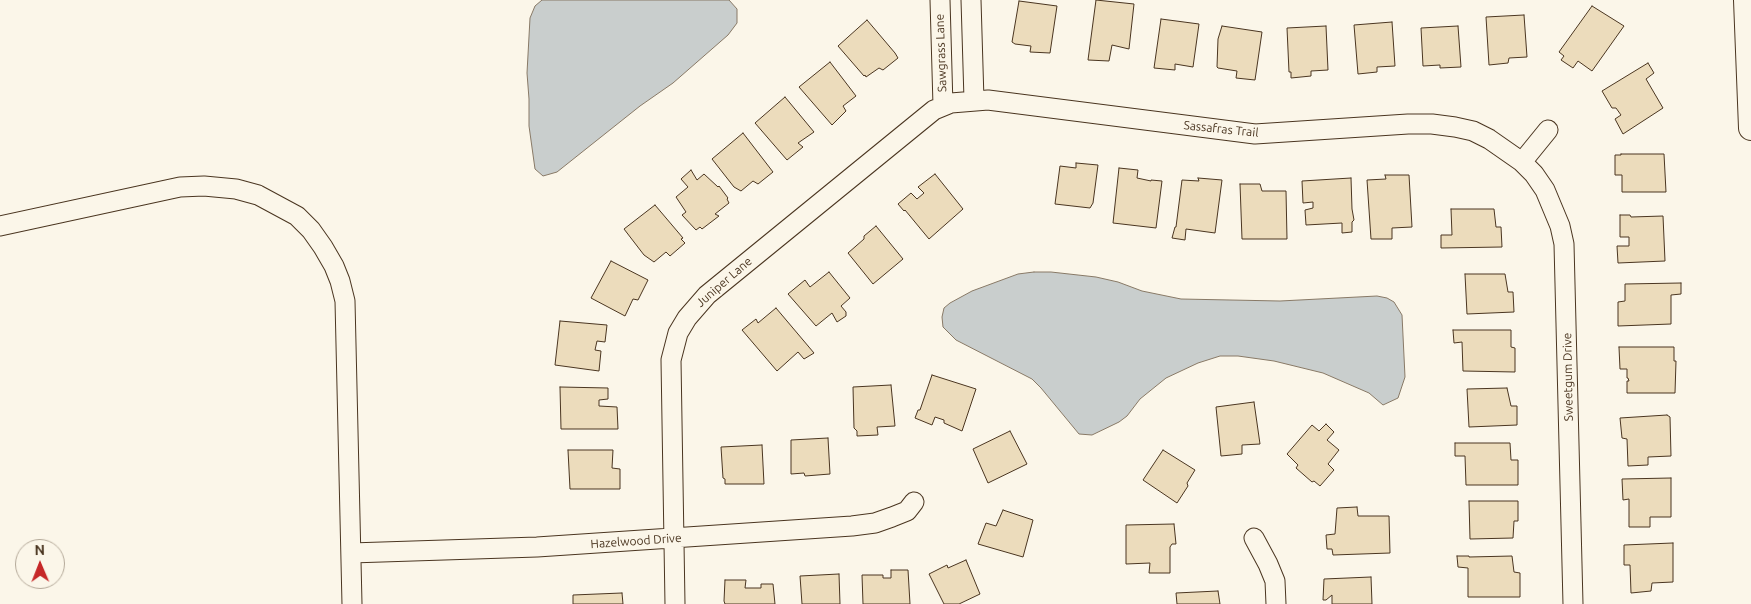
<!DOCTYPE html>
<style>
body{margin:0}
#map{position:relative;width:1751px;height:604px;overflow:hidden;background:#fbf6e9;font-family:Ubuntu,sans-serif}
canvas{display:block}
.north{position:absolute;left:15px;top:539px;width:50px;height:50px;box-sizing:border-box;background:#fbf6e9;border:1px solid #b4a999;border-radius:50%;rotate:359deg;font-size:14px;font-weight:700;line-height:20px;text-align:center;color:#4a3520}
.north::after{content:'';display:block;margin:auto;width:18px;height:22px;background:#c62828;clip-path:polygon(50% 0,100% 100%,50% 72%,0 100%)}
</style>
<div id="map">
<canvas width="1751" height="604"></canvas>
<div class="north">N</div>
</div>
<script>
const c = document.querySelector('canvas').getContext('2d');
c.lineJoin = 'round';
function fillPath(path, color) { c.fillStyle = color; c.fill(path, 'evenodd'); }
const toPath = rows => new Path2D(rows.map(r => 'M' + r).join(''));
function strokePath(path, color, width, dash) { c.strokeStyle = color; c.lineWidth = width; c.lineCap = dash ? 'butt' : 'round'; c.setLineDash(dash || []); c.stroke(path); }
function label(font, color, halo, rows, align = 'center') {
  c.font = font + ' Ubuntu,sans-serif'; c.lineWidth = 4; c.setLineDash([]); c.textBaseline = 'middle'; c.strokeStyle = halo; c.fillStyle = color; for (const [text, x, y, turn = 0] of rows) {
    c.save(); c.translate(x, y); c.rotate((+turn || 0) * Math.PI / 180); c.textAlign = isNaN(turn) ? turn : align; if (halo) c.strokeText(text, 0, 0); c.fillText(text, 0, 0); c.restore();
  }
}
const water = toPath([
 [542,0,729,0,737,9,737,23,728,35,673,83,640,106,557,172,543,176,535,169,529,126,529,99,527,73,530,18,535,6,542,0],
 [1034,272,1051,272,1096,277,1118,282,1142,291,1181,299,1280,301,1377,296,1387,298,1394,302,1402,315,1405,377,1398,398,1383,405,1369,393,1323,373,1274,361,1238,356,1220,356,1198,363,1166,378,1140,399,1127,416,1119,422,1092,435,1079,434,1041,388,1032,379,956,340,943,327,942,317,944,308,950,303,972,291,1018,274,1034,272]
]);
fillPath(water, '#c9cecd');
strokePath(water, '#887966', 1);
const building = toPath([
 [1096,0,1134,4,1129,49,1112,45,1109,61,1088,60,1096,0],
 [1019,1,1057,6,1050,53,1030,52,1031,46,1015,44,1012,42,1019,1],
 [1592,6,1624,26,1592,71,1578,61,1573,68,1561,60,1564,56,1559,52,1592,6],
 [1524,15,1527,57,1509,58,1508,63,1489,65,1486,17,1524,15],
 [1161,19,1199,24,1193,67,1175,64,1175,70,1154,68,1161,19],
 [867,20,895,53,898,58,883,70,879,68,866,77,865,75,864,76,838,46,867,20],
 [1392,22,1395,66,1377,67,1377,72,1358,74,1354,25,1392,22],
 [1222,26,1262,32,1255,80,1236,78,1237,71,1218,68,1217,67,1218,39,1222,26],
 [1326,26,1328,70,1311,71,1311,76,1291,78,1291,72,1289,72,1287,28,1326,26],
 [1458,26,1461,67,1440,68,1440,65,1423,66,1421,28,1458,26],
 [830,62,856,96,843,106,846,111,832,125,799,87,830,62],
 [1648,63,1654,73,1646,79,1663,108,1623,134,1615,119,1621,115,1616,108,1612,108,1602,91,1648,63],
 [785,97,814,132,798,143,803,147,787,160,755,123,785,97],
 [743,133,773,172,758,184,753,181,741,191,734,187,712,159,743,133],
 [1621,154,1664,154,1666,192,1622,192,1622,175,1615,175,1615,155,1621,155,1621,154],
 [1076,163,1098,165,1093,203,1090,208,1055,204,1060,166,1076,168,1076,163],
 [1119,168,1138,170,1137,178,1151,181,1151,180,1162,181,1156,228,1113,223,1119,168],
 [691,170,697,180,704,174,718,187,719,186,728,198,727,199,729,203,715,214,719,216,702,229,700,227,696,230,682,215,686,212,676,197,688,187,681,179,691,170],
 [935,174,963,209,929,239,905,210,904,211,898,204,911,193,917,199,924,193,918,187,935,174],
 [1385,175,1409,175,1412,227,1392,228,1392,239,1371,239,1367,180,1386,179,1385,175],
 [1198,178,1222,180,1215,233,1186,229,1185,240,1172,238,1175,227,1176,227,1182,180,1199,181,1198,178],
 [1351,178,1352,209,1354,220,1352,222,1352,232,1342,233,1342,223,1306,225,1305,210,1313,208,1313,202,1303,203,1302,181,1351,178],
 [1240,184,1260,184,1262,191,1286,191,1287,239,1242,239,1240,184],
 [655,205,683,238,681,239,685,243,670,256,666,252,654,262,644,255,624,229,655,205],
 [1451,209,1494,209,1496,227,1501,227,1502,247,1441,248,1441,235,1452,235,1451,209],
 [1620,215,1630,215,1631,217,1663,216,1665,261,1618,263,1617,246,1629,246,1629,237,1620,237,1620,215],
 [876,226,903,259,873,284,848,253,864,239,864,236,876,226],
 [611,261,648,280,638,300,633,299,625,316,591,298,611,261],
 [829,272,850,298,841,306,846,312,846,316,837,322,832,313,816,326,788,294,805,280,810,287,829,272],
 [1465,274,1505,274,1508,292,1513,292,1514,312,1467,314,1465,274],
 [1681,283,1681,294,1671,295,1671,324,1618,326,1618,302,1625,301,1625,284,1681,283],
 [776,308,814,353,804,359,798,352,777,371,742,330,756,319,758,323,776,308],
 [560,321,607,325,605,342,597,341,595,350,601,351,599,371,555,365,560,321],
 [1453,330,1511,330,1511,347,1515,348,1515,372,1463,371,1462,342,1454,343,1453,330],
 [1619,347,1674,347,1674,361,1676,361,1675,393,1627,393,1627,381,1629,381,1628,378,1627,378,1627,369,1620,369,1619,347],
 [932,375,976,389,962,431,944,423,944,420,935,417,932,425,915,418,918,410,920,410,932,375],
 [891,385,895,426,877,427,878,435,857,436,857,431,854,428,853,387,891,385],
 [560,387,608,388,608,399,599,400,599,406,617,407,618,429,561,429,560,387],
 [1507,388,1511,406,1517,406,1517,425,1469,427,1467,389,1507,388],
 [1254,402,1260,444,1242,445,1242,454,1221,456,1216,407,1254,402],
 [1667,415,1670,417,1671,456,1648,457,1648,465,1628,466,1627,439,1622,438,1620,418,1667,415],
 [1326,424,1334,432,1327,440,1339,450,1328,464,1334,470,1320,486,1314,481,1312,482,1296,468,1298,465,1287,454,1312,425,1319,431,1326,424],
 [1010,431,1027,464,988,483,973,449,1010,431],
 [828,438,830,474,805,476,804,473,791,474,791,440,828,438],
 [1455,443,1510,443,1511,460,1518,460,1518,485,1466,485,1465,456,1455,456,1455,443],
 [762,445,764,484,725,484,725,479,723,478,721,447,762,445],
 [568,450,613,450,612,468,620,469,620,489,570,489,568,450],
 [1163,450,1195,470,1187,483,1188,486,1177,503,1143,480,1163,450],
 [1671,478,1671,517,1650,517,1650,527,1629,527,1629,499,1623,500,1622,479,1671,478],
 [1469,501,1518,501,1518,521,1514,521,1513,538,1470,539,1469,501],
 [1357,507,1358,516,1389,516,1390,553,1333,555,1332,549,1327,549,1326,535,1335,534,1337,508,1357,507],
 [1003,510,1033,520,1023,557,978,544,986,523,996,526,1003,510],
 [1174,524,1176,544,1172,544,1170,547,1170,573,1149,573,1150,563,1126,564,1126,525,1174,524],
 [1673,543,1673,582,1652,583,1651,591,1631,593,1630,565,1624,565,1624,545,1673,543],
 [1457,556,1469,556,1469,557,1512,556,1514,572,1520,573,1520,597,1468,597,1468,568,1458,567,1457,556],
 [966,560,980,594,959,604,944,604,929,574,947,565,948,568,966,560],
 [891,570,908,570,910,604,863,604,862,575,883,575,883,578,891,578,891,570],
 [839,574,840,604,802,604,800,576,839,574],
 [1371,577,1372,604,1332,604,1332,595,1326,600,1323,600,1324,579,1371,577],
 [725,580,746,580,745,588,761,588,761,584,773,584,775,604,725,604,724,601,725,580],
 [1218,591,1220,604,1177,604,1176,593,1218,591],
 [622,593,623,604,573,604,573,595,622,593]
]);
fillPath(building, '#ecdcbc');
strokePath(building, '#4a3520', 1);
const minor = toPath([
 [940,0,943,106],
 [971,0,974,100],
 [1522,162,1548,130],
 [0,226,180,187,204,186,236,189,258,195,297,216,311,230,323,247,334,266,340,281,345,301,352,604],
 [1254,538,1268,564,1275,581,1276,604],
 [351,553,537,547,852,526,875,523,892,517,907,511,914,502],
 [675,604,671,360,678,333,687,318,707,295,934,110,951,103,988,100,1255,134,1408,124,1432,124,1455,127,1473,131,1489,139,1522,162,1534,174,1545,190,1560,226,1564,244,1573,604]
]);
const tertiary = toPath([
 [1746,0,1751,128]
]);
strokePath(minor, '#4a3520', 21);
strokePath(tertiary, '#4a3520', 26);
strokePath(minor, '#fbf6e9', 19);
strokePath(tertiary, '#fbf6e9', 24);
label('12px', '#4a3520', '#fbf6e9', [
 ["Sawgrass Lane",941,53,-92],
 ["Sassafras Trail",1221,129,6],
 ["Juniper Lane",724,282,-41],
 ["Sweetgum Drive",1568,377,-91],
 ["Hazelwood Drive",636,541,-4]
]);
</script>
